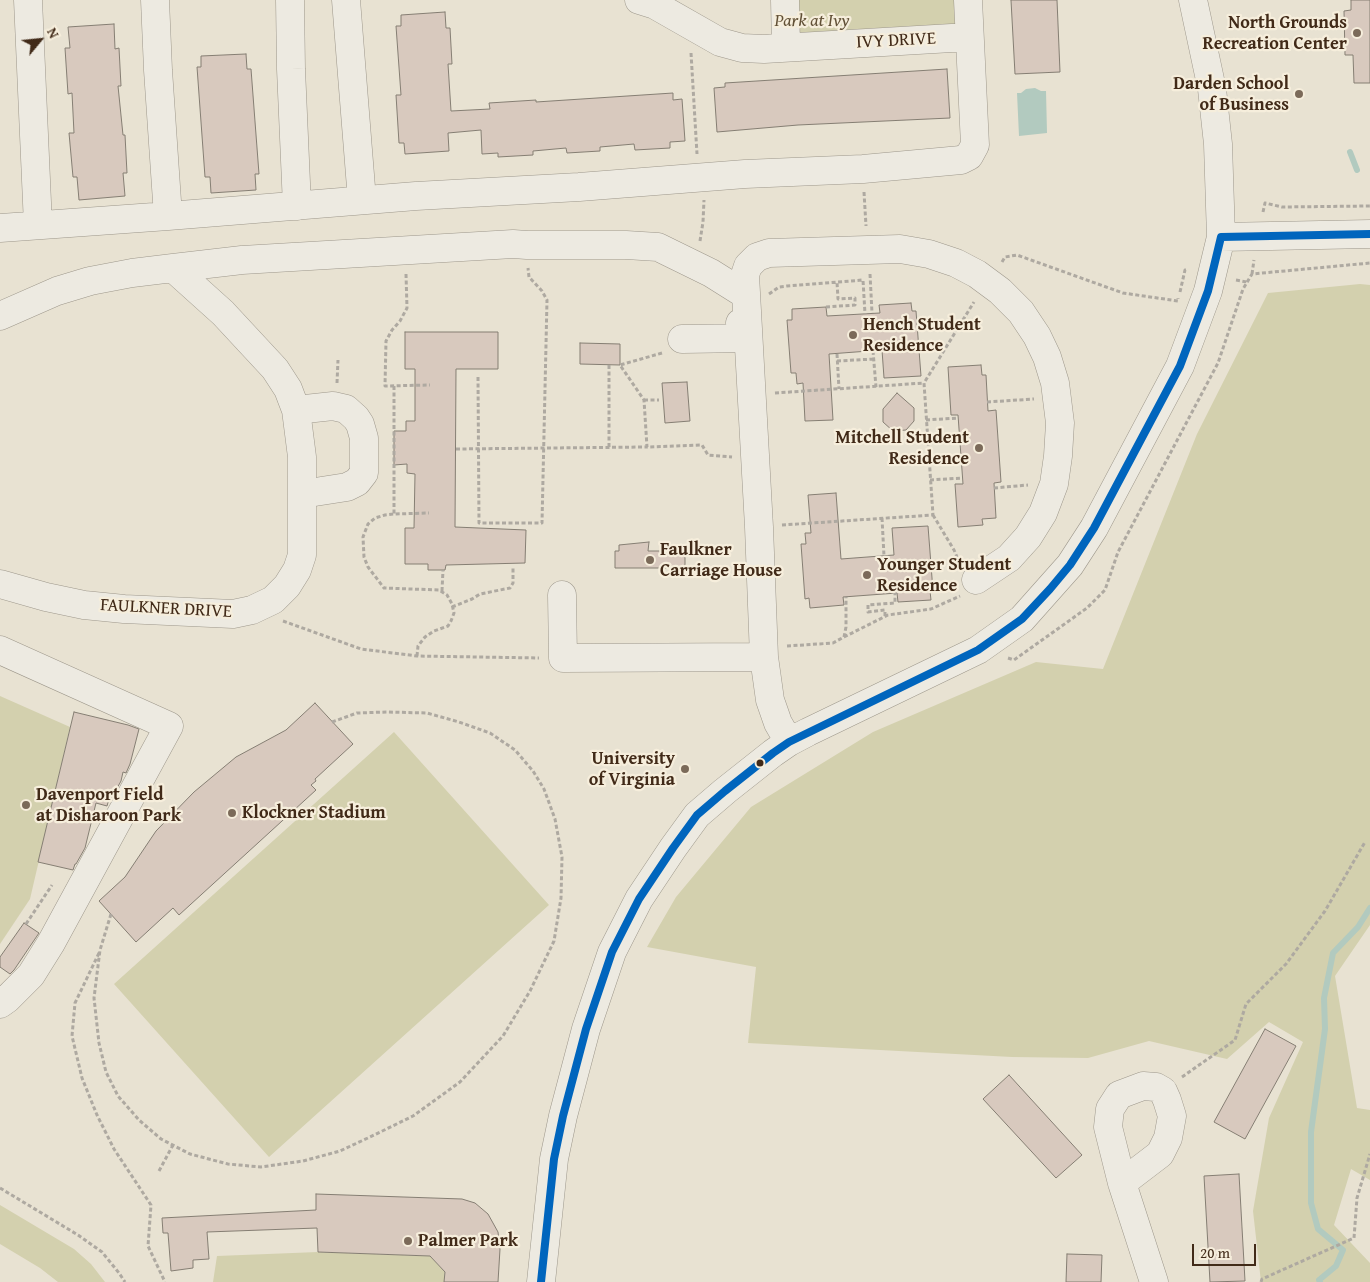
<!DOCTYPE html>
<style>
body{margin:0}
#map{position:relative;width:1370px;height:1282px;overflow:hidden;background:#e8e2d2;font-family:"Gentium Book Plus",serif}
canvas{display:block}
.north{position:absolute;left:15px;top:15px;width:50px;height:50px;-webkit-text-stroke:4px #f6eedc;paint-order:stroke;rotate:62deg;font-size:14px;font-weight:700;line-height:20px;text-align:center;color:#412a18}
.north::after{content:'';display:block;margin:auto;width:18px;height:22px;background:#412a18;clip-path:polygon(50% 0,100% 100%,50% 72%,0 100%)}
.scale{position:absolute;left:1192px;top:1244px;width:64px;height:22px;box-sizing:border-box;border:2px solid #412a18;border-top:0;padding-left:6px;font-size:15px;line-height:18px;white-space:nowrap;color:#412a18;-webkit-text-stroke:4px #f6eedc;paint-order:stroke}
</style>
<div id="map">
<canvas width="1370" height="1282"></canvas>
<div class="north">N</div>
<div class="scale">20 m</div>
</div>
<script>
const c = document.querySelector('canvas').getContext('2d');
c.lineJoin = 'round';
function fillPath(path, color) { c.fillStyle = color; c.fill(path, 'evenodd'); }
const toPath = rows => new Path2D(rows.map(r => 'M' + r).join(''));
function strokePath(path, color, width, dash) { c.strokeStyle = color; c.lineWidth = width; c.lineCap = dash ? 'butt' : 'round'; c.setLineDash(dash || []); c.stroke(path); }
function label(font, color, halo, rows, align = 'center') {
  c.font = font + ' "Gentium Book Plus",serif'; c.lineWidth = 4.5; c.setLineDash([]); c.textBaseline = 'middle'; c.strokeStyle = halo; c.fillStyle = color; for (const [text, x, y, turn = 0] of rows) {
    c.save(); c.translate(x, y); c.rotate((+turn || 0) * Math.PI / 180); c.textAlign = isNaN(turn) ? turn : align; if (halo) c.strokeText(text, 0, 0); c.fillText(text, 0, 0); c.restore();
  }
}
fillPath(toPath([
 [791,0,962,0,963,29,791,43],
 [1360,284,1370,285,1370,925,1335,976,1357,1108,1370,1110,1370,1180,1351,1169,1334,1225,1370,1263,1370,1282,1261,1282,1253,1211,1269,1118,1303,1042,1269,1022,1227,1059,1149,1041,1088,1058,1012,1057,748,1043,756,967,647,947,676,897,751,807,873,732,1036,662,1103,669,1197,434,1268,293],
 [0,696,70,727,30,899,0,944],
 [394,732,549,905,269,1157,114,984],
 [0,1205,74,1249,91,1264,105,1282,58,1282,40,1268,0,1244],
 [318,1252,430,1256,445,1272,444,1282,213,1282,217,1256]
]), '#d3d0ae');
fillPath(toPath([
 [1035,88,1041,91,1046,91,1047,133,1019,136,1017,93,1021,93,1026,89]
]), '#b2cabf');
strokePath(toPath([
 [1350,152,1357,170],
 [1320,1282,1319,1280,1336,1266,1343,1250,1318,1229,1311,1203,1311,1132,1325,1029,1324,998,1333,953,1358,927,1370,908]
]), '#b2cabf', 6);
const building = toPath([
 [1011,0,1057,0,1060,72,1015,74,1011,0],
 [1351,0,1370,0,1370,83,1354,83,1353,55,1345,55,1344,11,1351,10,1351,0],
 [445,12,446,28,450,28,452,64,448,64,451,111,490,109,489,103,536,100,536,102,673,93,673,100,682,99,685,141,670,142,670,148,635,150,634,144,600,147,600,151,567,153,566,148,533,151,533,155,498,157,498,153,482,154,481,130,448,133,449,151,405,154,404,143,399,143,396,95,401,95,396,26,401,26,401,15,445,12],
 [114,24,115,49,119,48,121,86,118,86,123,135,125,135,127,173,123,173,125,196,79,200,77,177,73,177,69,133,74,133,72,93,68,94,65,48,70,48,68,27,114,24],
 [246,54,247,69,251,69,259,174,255,174,256,190,211,193,210,177,205,177,197,67,201,67,201,56,246,54],
 [947,69,950,118,798,125,717,132,714,88,725,87,725,83,947,69],
 [911,303,912,311,916,311,921,376,884,378,882,350,829,354,833,420,805,421,803,383,797,384,796,373,791,373,787,320,792,320,792,309,826,307,827,316,880,313,879,305,911,303],
 [405,332,498,332,498,369,456,369,455,527,526,530,525,563,446,565,445,570,428,570,428,564,405,564,405,528,414,528,415,474,407,473,407,464,394,465,394,431,406,431,406,421,415,421,415,369,405,369,405,332],
 [580,343,620,344,620,365,580,364,580,343],
 [981,365,982,375,986,375,988,411,996,410,1001,482,994,483,996,518,982,519,983,525,958,527,955,484,963,484,958,415,951,415,948,367,981,365],
 [687,382,690,421,665,423,662,383,687,382],
 [897,393,914,408,914,421,906,430,893,431,883,422,883,409,897,393],
 [836,493,841,559,894,555,892,528,928,526,933,591,930,591,931,600,898,602,897,593,843,597,844,605,810,608,809,598,805,599,801,544,806,544,805,533,811,533,808,495,836,493],
 [649,542,648,551,685,551,685,568,615,568,615,551,619,551,619,545,649,542],
 [315,703,353,744,315,779,316,781,311,785,316,790,179,915,173,908,136,942,99,901,125,877,156,831,194,792,236,757,286,730,315,703],
 [74,712,128,725,139,729,130,764,126,773,123,772,121,781,111,799,109,799,107,806,96,803,85,848,76,864,75,864,73,870,38,862,74,712],
 [24,923,39,933,14,970,10,974,0,967,0,957,24,923],
 [1265,1029,1296,1046,1245,1139,1214,1122,1265,1029],
 [1009,1075,1082,1155,1056,1178,983,1099,1009,1075],
 [1239,1174,1245,1281,1210,1282,1204,1176,1239,1174],
 [316,1194,462,1199,475,1203,488,1214,498,1232,500,1249,498,1282,444,1282,445,1272,430,1256,318,1252,317,1228,207,1232,209,1259,193,1260,193,1268,171,1271,168,1233,163,1233,162,1218,316,1210,316,1194],
 [1067,1254,1102,1255,1101,1282,1066,1282,1067,1254]
]);
fillPath(building, '#d8c9be');
strokePath(building, '#857e73', 1);
const minor = toPath([
 [28,0,38,225],
 [155,0,158,70,168,216],
 [290,0,291,69,297,206],
 [346,0,362,200],
 [639,0,655,5,720,42,742,48,764,49,969,37],
 [785,0,786,47],
 [0,228,168,216,416,196,579,187,745,174,863,169,961,160,969,156,975,145,968,0],
 [1221,237,1370,234],
 [173,268,242,260,513,244,527,245,626,245,658,247,711,273,746,295],
 [0,316,57,291,90,281,132,273,173,268,223,313,275,369,288,389,296,410,302,457,302,555,297,570,287,586,273,600,252,610,233,614,124,609,84,605,46,597,0,584],
 [682,339,748,338,740,323],
 [296,410,333,406,346,409,356,418,360,424,364,438,364,473,357,482,347,487,302,494],
 [562,595,563,658,764,657],
 [0,650,169,726,51,943,31,975,7,999,0,1004],
 [789,742,778,723,770,700,764,657,759,527,745,275,748,266,757,257,769,253,900,249,929,254,956,263,977,274,1000,291,1021,312,1037,336,1047,357,1055,383,1060,423,1058,456,1054,484,1043,513,1028,537,1009,558,976,580],
 [1122,1183,1160,1154,1168,1138,1172,1116,1167,1100,1163,1091,1156,1087,1143,1086,1119,1095,1110,1109,1108,1127,1122,1183,1154,1282],
 [541,1282,554,1159,563,1116,586,1029,612,952,639,899,673,848,697,815,725,791,773,753,789,742,808,732,978,650,1022,619,1070,565,1094,528,1180,366,1208,291,1221,237,1218,144,1212,89,1193,0]
]);
strokePath(minor, '#9d978b', 29);
strokePath(toPath([
 [691,53,697,154],
 [864,192,866,226],
 [1263,212,1265,203,1282,207,1370,206],
 [700,241,703,222,704,200],
 [1002,262,1005,257,1017,255,1123,293,1178,301,1178,298],
 [406,274,407,308,400,321,392,330,386,341,385,386,430,385],
 [870,274,872,313],
 [1252,274,1254,260],
 [1236,280,1247,282],
 [1180,292,1185,270,1188,270],
 [769,294,779,287,787,286,863,280,865,314],
 [826,307,855,305,855,298,838,299,837,282],
 [873,351,876,387],
 [662,353,620,365,644,400,647,447,702,445,708,455,732,457],
 [837,354,839,389],
 [837,361,874,359],
 [609,365,609,447],
 [478,377,479,523,542,523,547,300,542,291,529,277,528,268],
 [337,383,338,360],
 [394,386,394,514],
 [775,393,924,383],
 [644,400,659,400],
 [987,402,1034,399],
 [926,420,958,418],
 [456,449,647,447],
 [930,480,962,478],
 [994,488,1028,485],
 [933,515,954,550,960,564],
 [882,518,884,556],
 [782,525,933,515,924,383,974,302],
 [442,591,443,570],
 [452,607,472,599,480,594,510,588,513,583,513,567],
 [885,616,885,610,868,612,868,605,895,603,895,593],
 [283,621,361,649,417,656,539,658],
 [844,637,888,615,931,609,960,596],
 [787,646,833,643,844,637,846,627,846,597],
 [417,656,418,646,425,637,434,631,448,626,451,621,454,613,452,604,447,595,439,590,384,588,368,567,364,557,363,537,368,524,375,518,385,515,394,514,429,513],
 [1008,658,1014,660,1087,608,1105,590,1118,552,1218,363,1243,289,1252,274,1370,263],
 [111,914,100,950,94,998,99,1043,106,1072,118,1096,139,1120,161,1139,190,1154,228,1164,261,1167,303,1161,340,1151,370,1137,413,1116,460,1082,503,1036,530,991,554,941,561,898,562,857,555,819,544,789,533,771,515,750,490,733,459,722,427,713,387,712,357,713,332,722],
 [26,924,52,885],
 [99,953,75,1003,72,1036,82,1078,97,1115,114,1149,151,1205,148,1246,165,1282],
 [1182,1077,1235,1040,1246,1004,1286,964,1325,911,1365,842],
 [159,1171,173,1145],
 [0,1188,78,1235,102,1252,119,1273,125,1282],
 [1261,1282,1262,1279,1354,1238,1357,1198,1370,1154]
]), '#aea9a1', 3, [4, 2.5]);
strokePath(minor, '#edeae1', 28);
strokePath(toPath([
 [541,1282,554,1159,563,1116,586,1029,612,952,639,899,673,848,697,815,725,791,773,753,789,742,978,650,1022,619,1050,589,1070,565,1094,528,1180,366,1208,291,1221,237,1370,234]
]), '#0065bd', 8);
for (const [x, y, r, color] of [
 [1357,33,5,"#7b6a59"],
 [1299,94,5,"#7b6a59"],
 [853,335,5,"#7b6a59"],
 [979,448,5,"#7b6a59"],
 [650,560,5,"#7b6a59"],
 [867,575,5,"#7b6a59"],
 [760,763,4.5,"#412a18"],
 [685,769,5,"#7b6a59"],
 [26,805,5,"#7b6a59"],
 [232,813,5,"#7b6a59"],
 [408,1241,5,"#7b6a59"]
]) { const dot = new Path2D(); dot.arc(x, y, r, 0, 2 * Math.PI); c.fillStyle = color; c.fill(dot); strokePath(dot, '#f6eedc', 2); }
label('italic 18px', '#615036', '#f6eedc', [
 ["Park at Ivy",812,21]
]);
label('bold 18px', '#412a18', '#f6eedc', [
 ["North Grounds",1347,23,"right"],
 ["Recreation Center",1347,44,"right"],
 ["Darden School",1289,84,"right"],
 ["of Business",1289,105,"right"],
 ["Hench Student",863,325],
 ["Residence",863,346],
 ["Mitchell Student",969,438,"right"],
 ["Residence",969,459,"right"],
 ["Faulkner",660,550],
 ["Carriage House",660,571],
 ["Younger Student",877,565],
 ["Residence",877,586],
 ["University",675,759,"right"],
 ["of Virginia",675,780,"right"],
 ["Davenport Field",36,795],
 ["at Disharoon Park",36,816],
 ["Klockner Stadium",242,813],
 ["Palmer Park",418,1241]
], 'left');
label('18px', '#412a18', '#f6eedc', [
 ["IVY DRIVE",896,41,-3],
 ["FAULKNER DRIVE",166,609,3]
]);
</script>
